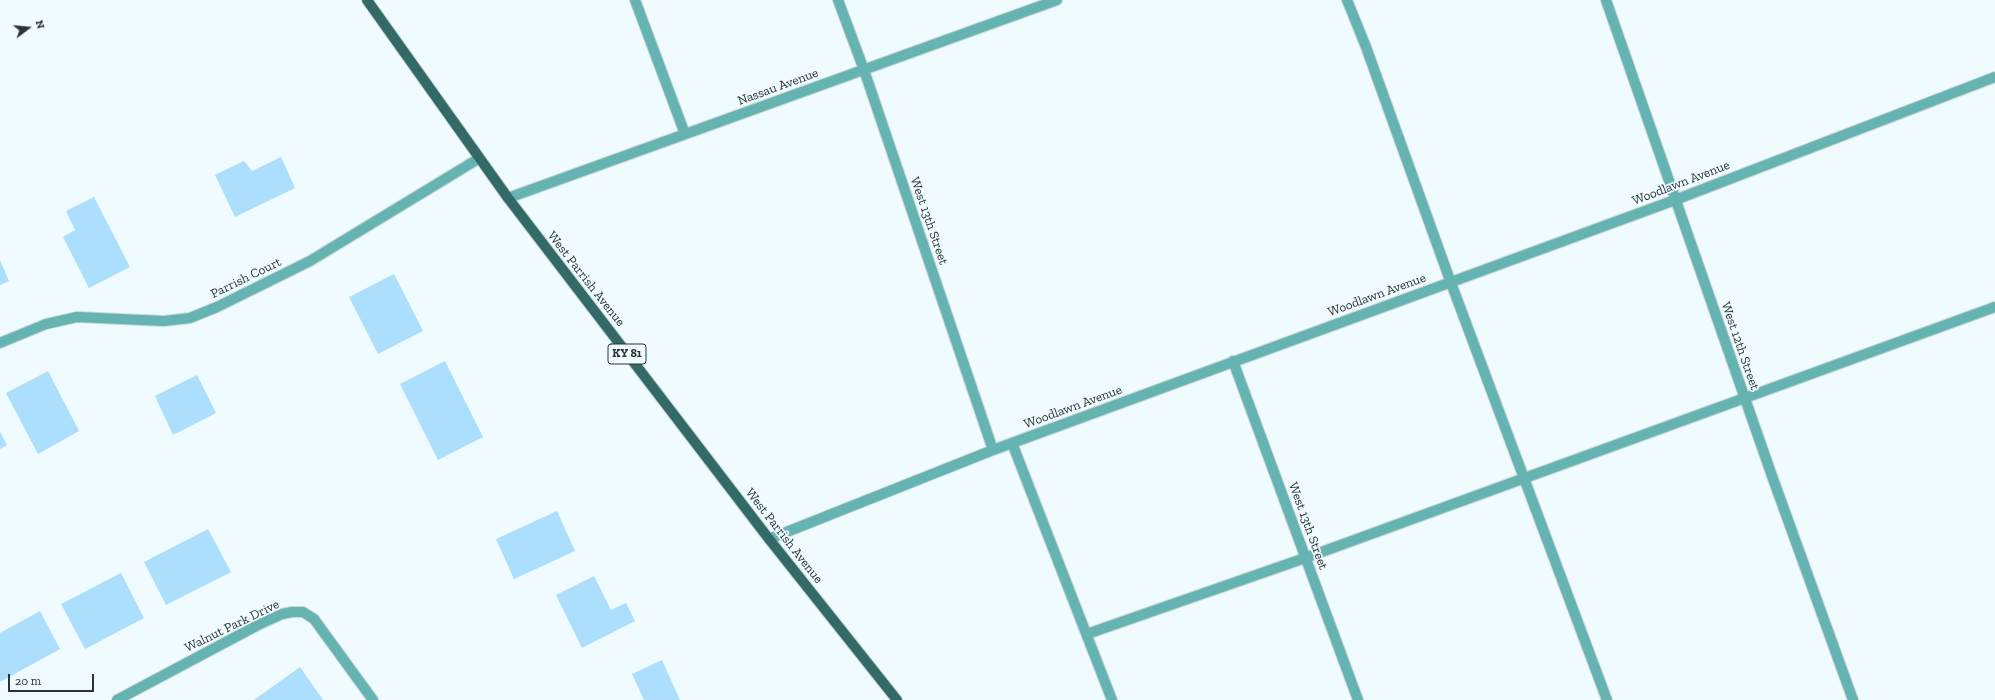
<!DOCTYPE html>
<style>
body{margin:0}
#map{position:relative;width:1995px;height:700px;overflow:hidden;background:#effbfe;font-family:"Zilla Slab",serif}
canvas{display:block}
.north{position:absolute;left:8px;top:8px;width:40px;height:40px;-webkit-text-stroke:3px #effbfe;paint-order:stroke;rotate:74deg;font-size:11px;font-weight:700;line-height:16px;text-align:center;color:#293437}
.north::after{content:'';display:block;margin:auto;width:14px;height:18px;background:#293437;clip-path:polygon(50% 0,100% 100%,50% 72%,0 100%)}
.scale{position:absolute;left:8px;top:674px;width:86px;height:18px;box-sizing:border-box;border:2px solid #293437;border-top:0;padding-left:5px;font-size:12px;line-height:14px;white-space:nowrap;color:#293437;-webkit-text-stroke:3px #effbfe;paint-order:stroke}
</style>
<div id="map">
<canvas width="1995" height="700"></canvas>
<div class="north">N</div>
<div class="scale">20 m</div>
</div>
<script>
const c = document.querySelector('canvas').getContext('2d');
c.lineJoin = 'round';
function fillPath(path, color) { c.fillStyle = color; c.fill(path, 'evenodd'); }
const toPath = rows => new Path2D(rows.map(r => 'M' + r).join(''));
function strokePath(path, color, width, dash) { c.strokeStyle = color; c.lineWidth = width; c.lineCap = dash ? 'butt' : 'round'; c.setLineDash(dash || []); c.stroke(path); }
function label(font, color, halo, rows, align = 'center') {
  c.font = font + ' "Zilla Slab",serif'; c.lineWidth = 3.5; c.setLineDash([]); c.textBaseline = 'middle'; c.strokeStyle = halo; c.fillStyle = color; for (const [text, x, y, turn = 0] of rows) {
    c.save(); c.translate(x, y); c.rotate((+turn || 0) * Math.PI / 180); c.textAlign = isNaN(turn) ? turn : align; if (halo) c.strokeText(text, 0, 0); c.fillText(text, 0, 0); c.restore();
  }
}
fillPath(toPath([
 [281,157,295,188,235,217,215,175,244,161,252,171],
 [94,197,130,267,89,288,63,237,75,230,66,211],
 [0,260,9,281,0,285],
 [394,274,423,331,378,354,349,297],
 [445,361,483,437,438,460,400,384],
 [48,371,79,431,38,454,6,393],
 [197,375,216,413,173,435,155,396],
 [0,432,7,445,0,449],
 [557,511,575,551,514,579,496,539],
 [208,529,231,572,166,605,144,562],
 [121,573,144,618,85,649,61,604],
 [594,576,611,610,626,603,635,621,582,648,556,595],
 [40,611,60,649,0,682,0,633],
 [662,660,680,700,644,700,632,674],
 [300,667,323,700,254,700]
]), '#acdefd');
const minor = toPath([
 [635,0,685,134],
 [838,0,864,70,993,450],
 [1347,0,1366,47,1451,283,1607,700],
 [1606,0,1772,476,1853,700],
 [508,198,1057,0],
 [0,343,46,324,77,317,164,321,190,318,217,307,310,261,478,159],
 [1233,361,1358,700],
 [1012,443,1112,700],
 [769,539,993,450,1675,200,1995,77],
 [1087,634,1305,558,1995,307],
 [117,700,258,625,282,614,292,612,303,612,314,619,373,700]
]);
const major = toPath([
 [367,0,508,198,769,539,897,700]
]);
strokePath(minor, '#cbd7da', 12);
strokePath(major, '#cbd7da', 12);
strokePath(minor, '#66b4b1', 10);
strokePath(major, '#336a68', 10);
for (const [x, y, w] of [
 [627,354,38]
]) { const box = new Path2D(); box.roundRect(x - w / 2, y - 10, w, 20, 3); c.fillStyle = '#effbfe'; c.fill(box); strokePath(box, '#293437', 1); }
label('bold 12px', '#293437', null, [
 ["KY 81",627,354]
]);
label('13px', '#293437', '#effbfe', [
 ["Nassau Avenue",778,87,-20],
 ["Woodlawn Avenue",1681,183,-21],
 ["West 13th Street",929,221,71],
 ["Parrish Court",246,278,-26],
 ["West Parrish Avenue",586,279,52],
 ["Woodlawn Avenue",1377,295,-20],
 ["West 12th Street",1740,346,71],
 ["Woodlawn Avenue",1073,407,-20],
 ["West 13th Street",1308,526,70],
 ["West Parrish Avenue",784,536,52],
 ["Walnut Park Drive",232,626,-26]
]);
</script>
